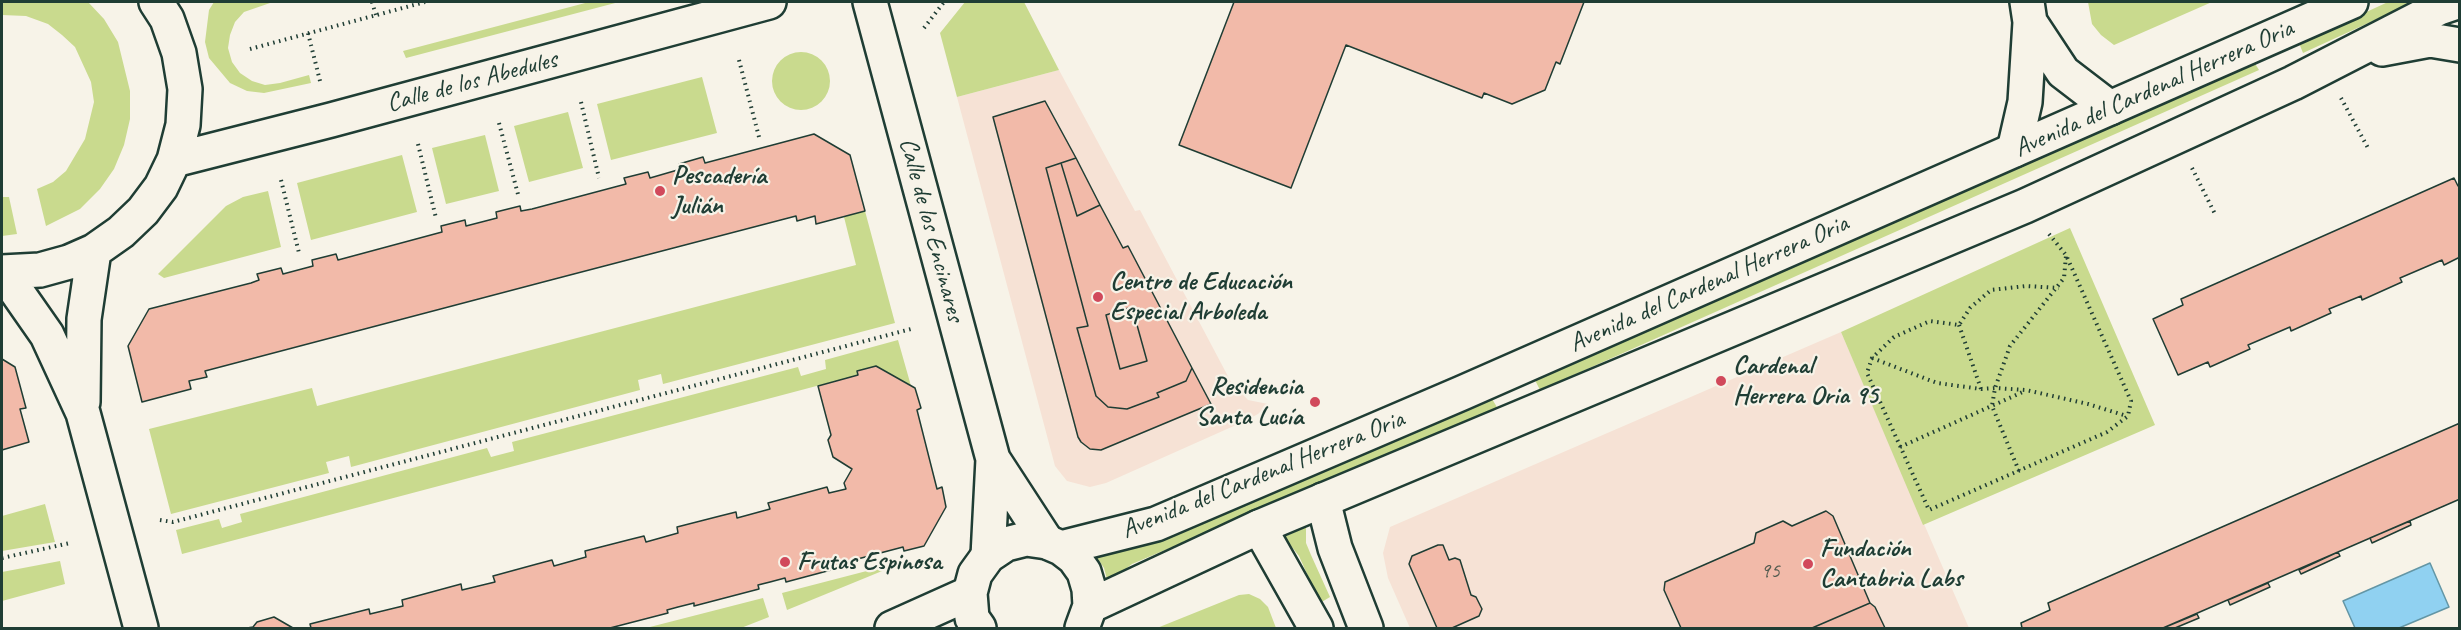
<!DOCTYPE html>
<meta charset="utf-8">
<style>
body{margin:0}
#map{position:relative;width:2461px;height:630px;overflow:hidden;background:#f7f3e8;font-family:Caveat,sans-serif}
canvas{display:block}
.frame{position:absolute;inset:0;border:3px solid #1f3d34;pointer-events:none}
</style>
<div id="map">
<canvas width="2461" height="630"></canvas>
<div class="frame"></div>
</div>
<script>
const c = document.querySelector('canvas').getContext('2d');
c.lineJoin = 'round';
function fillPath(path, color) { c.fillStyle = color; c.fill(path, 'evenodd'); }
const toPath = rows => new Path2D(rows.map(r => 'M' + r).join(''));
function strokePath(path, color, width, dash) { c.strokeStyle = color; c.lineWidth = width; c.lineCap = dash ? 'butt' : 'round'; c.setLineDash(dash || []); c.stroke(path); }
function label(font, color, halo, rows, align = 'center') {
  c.font = font + ' Caveat,sans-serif'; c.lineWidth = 4.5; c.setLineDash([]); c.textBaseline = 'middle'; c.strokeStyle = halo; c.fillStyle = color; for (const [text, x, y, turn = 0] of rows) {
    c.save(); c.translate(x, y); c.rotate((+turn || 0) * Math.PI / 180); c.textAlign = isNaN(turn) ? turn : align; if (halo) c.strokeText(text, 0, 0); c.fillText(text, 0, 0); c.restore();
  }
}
fillPath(toPath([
 [1059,70,1135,211,1140,210,1231,382,1248,400,1268,404,1258,414,1245,421,1106,483,1090,487,1067,481,1055,466,957,97],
 [1841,332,1969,628,1410,628,1388,578,1383,553,1390,527]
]), '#f6e2d5');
fillPath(toPath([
 [2,2,88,2,104,19,118,42,130,91,130,119,124,145,114,169,100,189,80,209,46,226,37,189,53,182,66,171,85,139,94,102,91,82,75,47,62,35,48,24,26,16,2,15],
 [214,2,273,2,244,12,235,22,230,35,228,48,232,62,240,73,252,81,265,85,280,83,309,75,311,83,264,93,247,91,230,83,209,58,205,42,209,10],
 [589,2,619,2,406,58,403,51],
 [965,2,1024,2,1059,70,957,97,940,33],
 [2088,2,2212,2,2114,45,2101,35,2092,24],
 [2388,2,2414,2,2303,53,2299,43],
 '772 81a29 29 0 1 1 58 0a29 29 0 1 1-58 0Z',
 [2254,62,2259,70,1540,390,1535,380],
 [702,77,717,133,611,160,597,104],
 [568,112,583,168,529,182,514,126],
 [485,135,499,191,446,204,432,148],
 [402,155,417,212,311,240,297,183],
 [268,191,281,247,164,278,158,274,226,206,243,197],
 [2,197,9,197,17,234,2,236],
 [865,211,895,323,663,384,661,374,638,380,640,390,351,467,349,456,326,462,329,473,171,514,149,429,312,388,317,406,856,265,844,217],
 [2070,228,2155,425,1923,525,1841,332],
 [898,340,911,386,876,366,872,367,857,371,858,375,182,554,176,530,219,519,222,528,242,522,240,514,487,448,491,457,514,451,512,442,798,367,801,376,826,369,825,360],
 [1491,397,1498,409,1132,564,1108,583,1104,568,1096,556,1122,551],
 [45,504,55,542,2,551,2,516],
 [1306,527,1306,543,1311,555,1330,597,1320,603,1299,556,1284,537],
 [909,560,787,610,782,593],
 [60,561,65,584,2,601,2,572],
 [1249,594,1260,599,1268,607,1276,628,1157,628,1239,595],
 [763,598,769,617,741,628,646,628]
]), '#c9da8e');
const water = toPath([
 [2430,563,2449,607,2399,628,2355,628,2343,601,2430,563]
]);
fillPath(water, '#90d1f1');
strokePath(water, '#6396a5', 1.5);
const building = toPath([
 [1234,2,1584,2,1560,64,1556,62,1545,90,1512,104,1484,93,1482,98,1346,45,1291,188,1179,145,1234,2],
 [1045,101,1076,158,1046,168,1088,326,1077,328,1096,396,1108,407,1127,409,1159,397,1157,393,1186,381,1192,368,1211,404,1101,450,1090,449,1081,442,1078,437,993,117,1045,101],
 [814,134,850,155,865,211,816,224,815,216,797,221,796,216,547,281,205,371,207,377,189,381,191,389,142,402,128,346,149,309,251,283,259,280,257,274,281,268,283,274,313,266,312,260,336,254,338,260,442,232,441,226,465,220,466,226,497,218,496,212,520,206,521,211,532,209,626,184,624,178,648,172,650,178,681,169,679,164,703,157,705,163,814,134],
 [1076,158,1100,205,1077,216,1061,163,1076,158],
 [1061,163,1077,216,1100,205,1123,248,1128,246,1192,368,1186,381,1157,393,1159,397,1127,409,1108,407,1096,396,1077,328,1088,326,1046,168,1061,163],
 [1132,307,1147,361,1120,369,1106,315,1132,307],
 [2454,178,2458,186,2460,185,2460,257,2444,265,2442,260,2400,278,2402,282,2362,300,2361,296,2329,309,2331,313,2291,331,2290,327,2248,345,2250,349,2210,367,2208,362,2178,375,2153,319,2183,305,2181,299,2454,178],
 [1132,307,1147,361,1120,369,1106,315,1132,307],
 [2,359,15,367,26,408,20,409,29,442,2,450,2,359],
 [876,366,915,388,921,408,917,410,937,489,942,487,946,507,924,546,904,551,903,547,850,561,851,564,831,570,786,582,785,578,770,582,758,585,759,589,694,606,694,603,678,607,667,610,668,613,610,628,311,628,310,624,369,609,370,614,403,606,402,600,461,584,462,590,495,582,493,576,537,564,552,560,554,566,586,557,585,551,628,540,644,536,646,542,678,533,677,527,720,516,736,512,737,518,770,509,768,503,827,487,829,493,846,489,844,483,852,469,833,457,828,440,831,435,818,386,858,375,857,371,876,366],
 [2460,423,2460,499,2163,628,2022,628,2021,623,2050,610,2048,603,2460,423],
 [1826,511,1833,516,1870,603,1812,628,1681,628,1664,590,1665,582,1754,543,1756,533,1783,521,1792,526,1826,511],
 [2410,521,2411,525,2372,543,2370,538,2410,521],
 [1438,545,1443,545,1449,560,1455,558,1460,560,1471,595,1476,597,1482,609,1479,616,1452,628,1437,628,1409,564,1412,556,1438,545],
 [2338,552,2340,556,2301,574,2299,570,2338,552],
 [2268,583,2270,587,2230,605,2228,600,2268,583],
 [1870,603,1875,607,1885,628,1812,628,1870,603],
 [2197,614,2199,618,2175,628,2163,628,2197,614],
 [274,617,293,628,247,628,253,627,257,622,274,617]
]);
fillPath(building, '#f2baa9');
strokePath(building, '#1f3d34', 1.5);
const street = toPath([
 [870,2,993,459,1047,542],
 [2030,22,2063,72,2110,108],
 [2014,150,2025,102,2030,22,2027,2],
 [174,160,331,120,769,2],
 [2,272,40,270,69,262,94,251,121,232,143,211,161,187,174,160,183,125,185,89,179,53,167,19,156,2],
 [3,272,47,335,83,413,141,628],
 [83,402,84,319,94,251],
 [1323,500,1335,548,1366,628],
 [1259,527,1316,628],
 [988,556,993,459]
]);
const secondary = toPath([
 [2382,49,2430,40,2460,45],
 [1061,548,1156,524,1462,393,2351,2],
 [1090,606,1259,527,2025,206,2293,83,2439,8,2457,2],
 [892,628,970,593],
 [979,628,972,618,970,593,975,574,988,556,1006,544,1026,539,1047,542,1061,548,1074,558,1084,572,1089,589,1090,606,1082,628]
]);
strokePath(street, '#1f3d34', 38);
strokePath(secondary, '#1f3d34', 38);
strokePath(toPath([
 [372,2,376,15],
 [924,28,944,2],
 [308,33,321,85],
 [250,49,425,2],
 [739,60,759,137],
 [2341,98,2368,148],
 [581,102,599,178],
 [499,123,519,198],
 [418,144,436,218],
 [2192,168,2216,216],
 [281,180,299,253],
 [2049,234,2066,255,2131,401,2128,416,2107,432,1929,510,1867,373,1872,358,1894,337,1930,321,1959,325,1970,308,1991,290,2026,286,2059,288],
 [1959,325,1981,389],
 [1872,358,1937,383,1981,389,1995,388,2026,390,2088,404,2127,416],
 [1900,447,2025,391],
 [2019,471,1992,406,1995,388,2010,346,2064,278,2066,256],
 [160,520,173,522,911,329],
 [2,558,70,543]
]), '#1f3d34', 4, [1.5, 4.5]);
strokePath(street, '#f7f3e8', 33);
strokePath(secondary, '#f7f3e8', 33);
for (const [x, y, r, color] of [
 [660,191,6,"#d1495b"],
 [1098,297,6,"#d1495b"],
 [1721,381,6,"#d1495b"],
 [1315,402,6,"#d1495b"],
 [785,562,6,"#d1495b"],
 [1808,564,6,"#d1495b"]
]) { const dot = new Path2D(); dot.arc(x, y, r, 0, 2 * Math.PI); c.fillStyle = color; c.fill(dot); strokePath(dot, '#f7f3e8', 2); }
label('22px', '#545c51', null, [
 ["95",1770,571]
]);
label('26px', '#1f3d34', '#f7f3e8', [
 ["Calle de los Abedules",472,82,-15],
 ["Avenida del Cardenal Herrera Oria",2154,89,-24],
 ["Calle de los Encinares",931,230,75],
 ["Avenida del Cardenal Herrera Oria",1709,284,-24],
 ["Avenida del Cardenal Herrera Oria",1263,475,-22]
]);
label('bold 26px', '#1f3d34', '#f7f3e8', [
 ["Pescadería",672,176],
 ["Julián",672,206],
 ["Centro de Educación",1110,282],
 ["Especial Arboleda",1110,312],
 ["Cardenal",1733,366],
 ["Herrera Oria 95",1733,396],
 ["Residencia",1303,387,"right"],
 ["Santa Lucía",1303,417,"right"],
 ["Fundación",1820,549],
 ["Cantabria Labs",1820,579],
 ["Frutas Espinosa",797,562]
], 'left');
</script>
